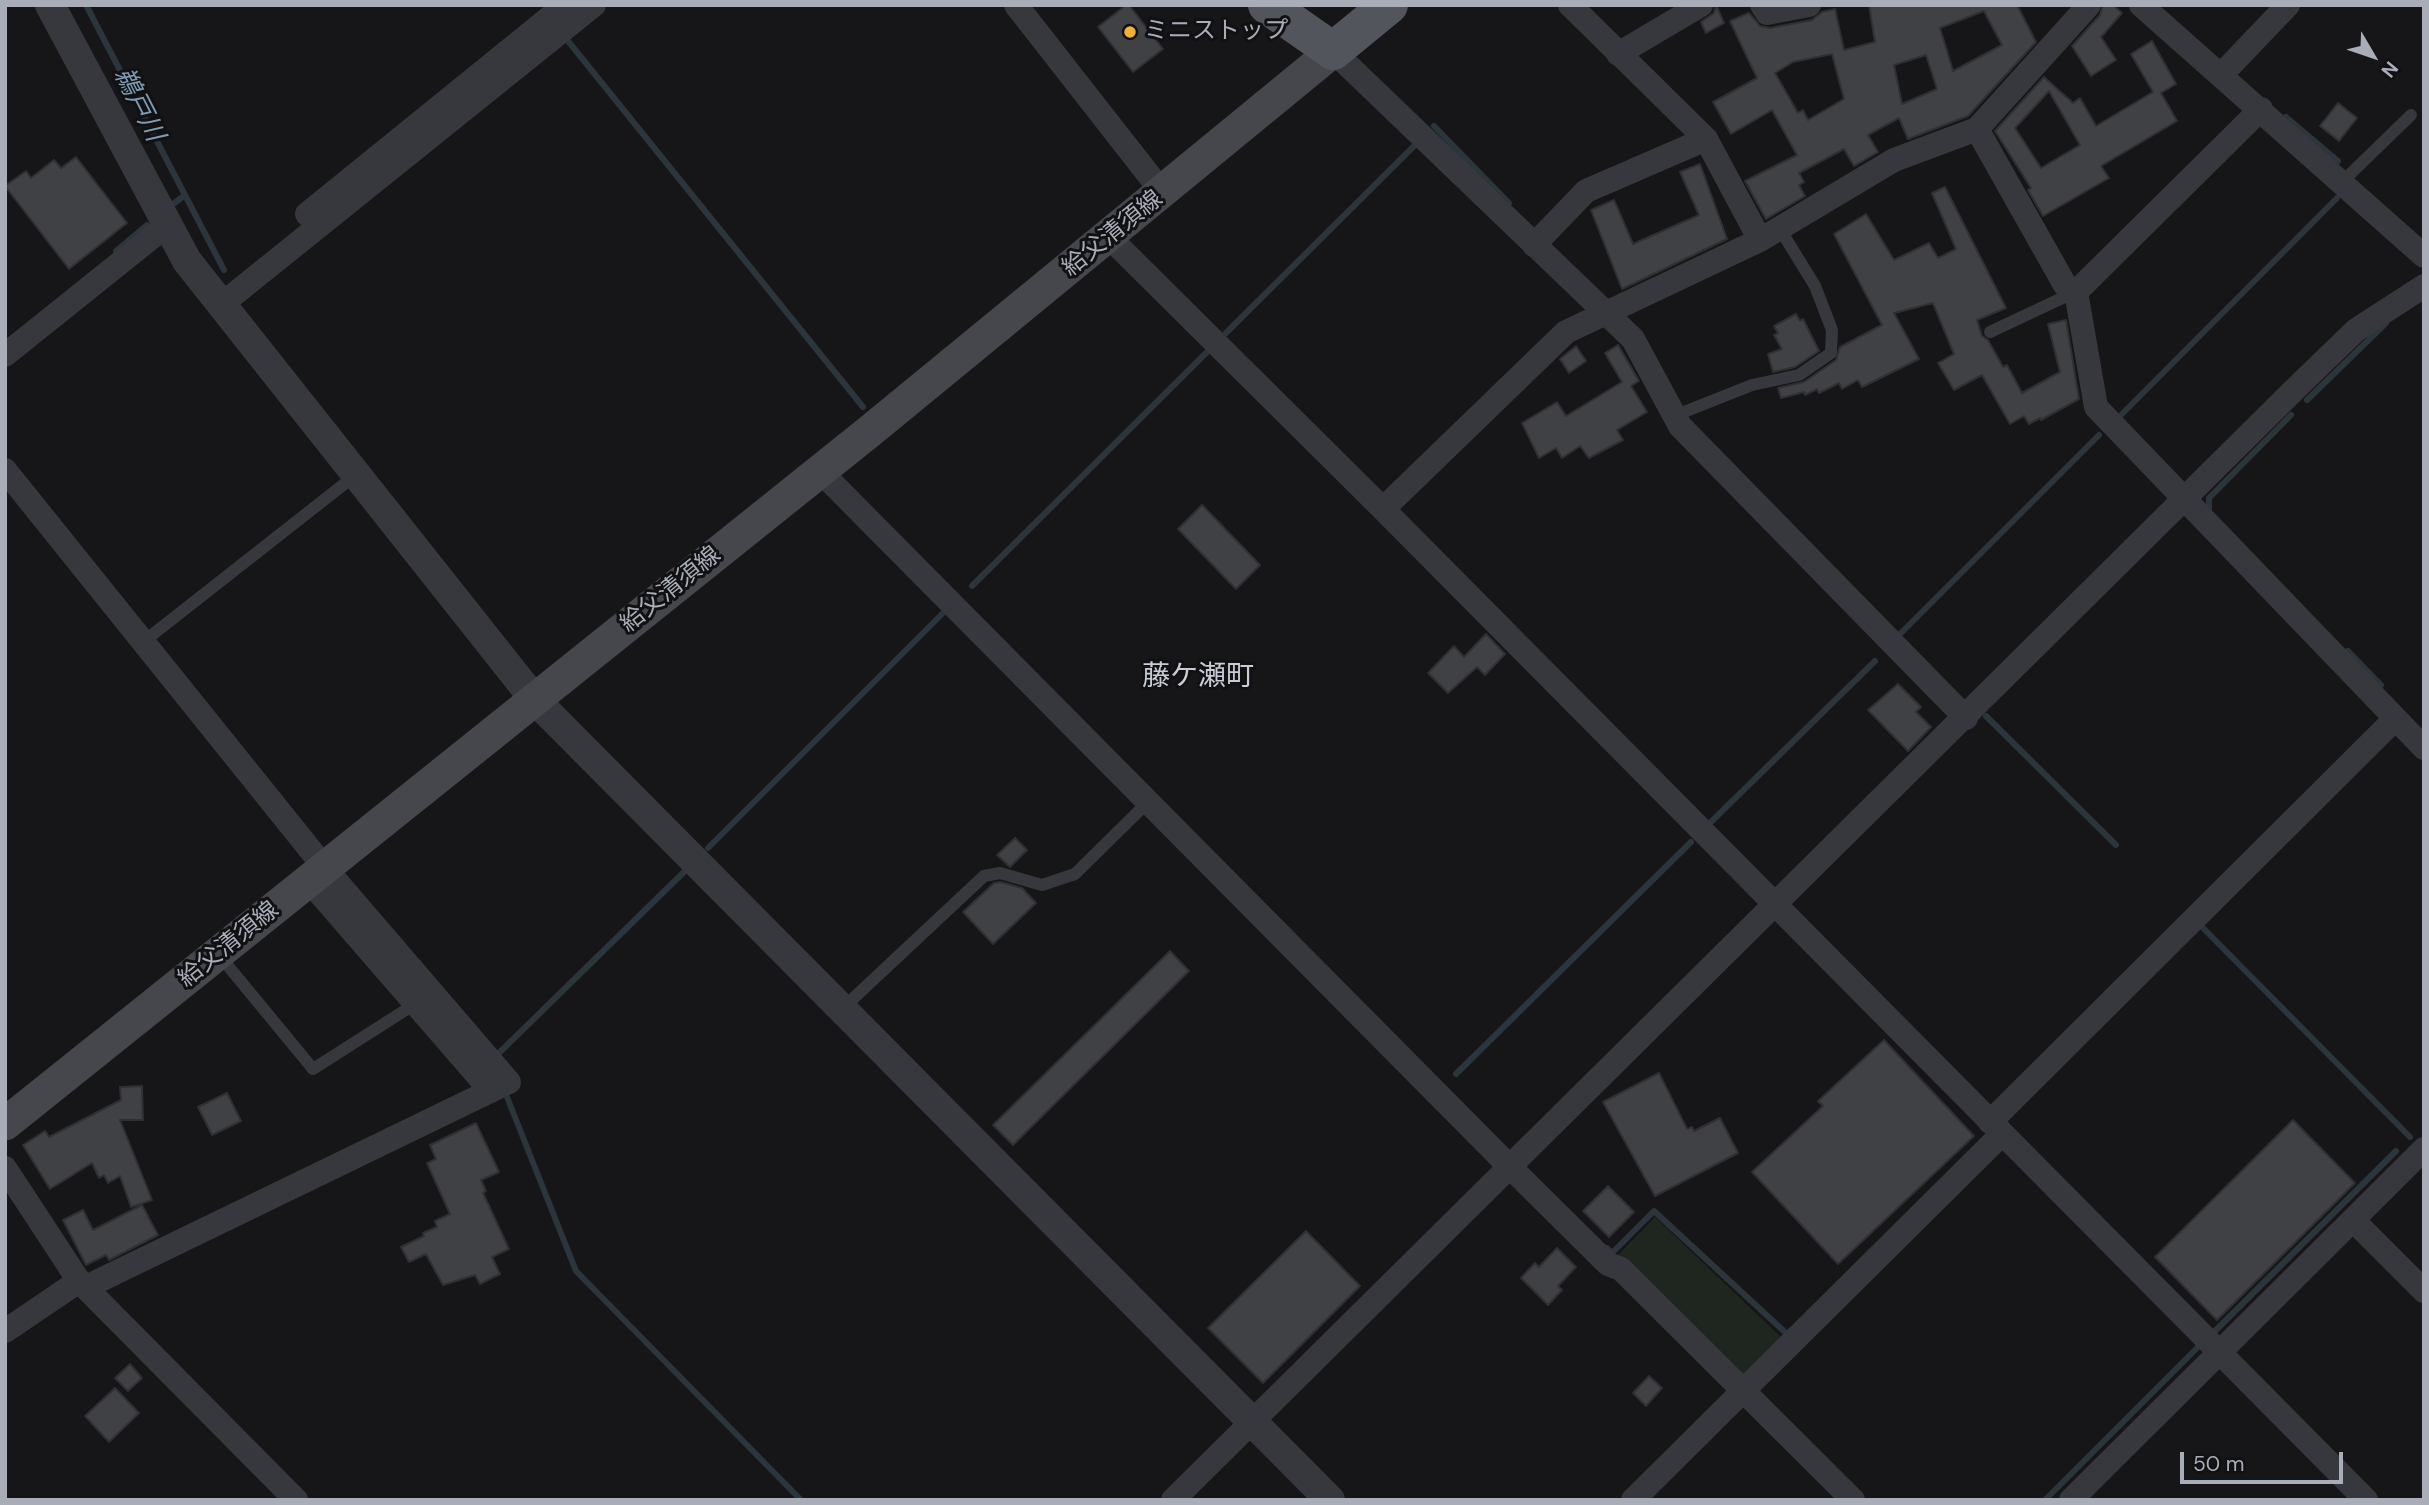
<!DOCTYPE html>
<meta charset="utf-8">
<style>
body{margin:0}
#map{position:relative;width:2429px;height:1505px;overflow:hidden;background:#161618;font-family:"DM Sans",sans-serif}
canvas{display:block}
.frame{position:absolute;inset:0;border:7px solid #a8adb8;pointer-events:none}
.north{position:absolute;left:2338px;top:21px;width:70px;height:70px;-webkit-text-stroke:5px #111113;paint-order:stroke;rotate:129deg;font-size:19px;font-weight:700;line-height:28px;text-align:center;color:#a8adb8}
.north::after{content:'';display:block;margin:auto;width:24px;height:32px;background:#a8adb8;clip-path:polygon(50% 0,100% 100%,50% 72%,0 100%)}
.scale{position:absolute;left:2180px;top:1452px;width:163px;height:32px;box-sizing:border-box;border:4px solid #a8adb8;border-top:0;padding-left:9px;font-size:21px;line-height:24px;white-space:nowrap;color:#a8adb8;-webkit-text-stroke:5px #111113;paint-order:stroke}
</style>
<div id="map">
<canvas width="2429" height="1505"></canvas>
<div class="frame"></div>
<div class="north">N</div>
<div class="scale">50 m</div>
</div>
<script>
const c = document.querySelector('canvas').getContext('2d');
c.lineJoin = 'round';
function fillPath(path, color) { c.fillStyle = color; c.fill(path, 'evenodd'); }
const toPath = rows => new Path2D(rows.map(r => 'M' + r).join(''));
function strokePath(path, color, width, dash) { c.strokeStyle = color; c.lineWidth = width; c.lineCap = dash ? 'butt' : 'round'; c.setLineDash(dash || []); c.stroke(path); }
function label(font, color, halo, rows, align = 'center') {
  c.font = font + ' "DM Sans","Noto Sans JP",sans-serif'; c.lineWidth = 6; c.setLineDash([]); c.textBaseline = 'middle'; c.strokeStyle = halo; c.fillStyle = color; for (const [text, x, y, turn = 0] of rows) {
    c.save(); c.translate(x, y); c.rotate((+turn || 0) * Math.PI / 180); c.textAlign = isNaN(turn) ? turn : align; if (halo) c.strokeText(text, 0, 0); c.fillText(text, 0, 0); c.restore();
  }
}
fillPath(toPath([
 [1655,1217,1784,1340,1749,1375,1739,1376,1617,1256]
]), '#1e261f');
strokePath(toPath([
 [86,5,224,270],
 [568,41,863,407],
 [2286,117,2338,161],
 [1434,126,1509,203],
 [173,204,185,195],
 [116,251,147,225],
 [1226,333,1415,145],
 [2307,400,2386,323],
 [2116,420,2337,198],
 [2209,512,2209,498,2291,415],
 [972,586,1206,353],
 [1900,634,2099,435],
 [2348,651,2381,685],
 [1986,716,2116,845],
 [1711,822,1875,661],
 [708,848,943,613],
 [2200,925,2410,1137],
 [499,1053,687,869],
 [1456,1074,1691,842],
 [507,1097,576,1271,801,1500],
 [1607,1248,1612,1253,1654,1211,1787,1334,1790,1331],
 [2215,1331,2396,1151],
 [2045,1500,2198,1347]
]), '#2c353c', 6);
const building = toPath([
 [1126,5,1129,5,1163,49,1133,72,1098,27,1126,5],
 [1716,5,1724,23,1706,33,1701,22,1714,13,1716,5],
 [1869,5,2017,5,2036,42,1968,116,1908,139,1899,118,1868,135,1878,152,1854,166,1844,149,1799,173,1804,182,1799,185,1805,196,1766,219,1745,181,1797,155,1772,110,1731,134,1713,102,1757,78,1730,21,1749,13,1760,26,1770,28,1812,20,1822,12,1835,9,1844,50,1875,42,1869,5],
 [1984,11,2002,45,1953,71,1940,28,1984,11],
 [1832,54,1844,99,1808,120,1803,110,1798,113,1775,73,1793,62,1832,54],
 [1926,55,1937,89,1902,104,1894,65,1926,55],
 [2103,5,2113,5,2122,13,2101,37,2116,60,2091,76,2072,46,2100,15,2103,5],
 [2152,41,2176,84,2161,93,2177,121,2101,166,2109,178,2043,216,2028,190,2031,188,1995,131,2044,77,2073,103,2080,98,2096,126,2153,92,2131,54,2152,41],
 [2049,91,2080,145,2041,168,2015,128,2049,91],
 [2338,103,2357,118,2339,141,2320,126,2338,103],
 [76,157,127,223,69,269,5,186,26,171,31,178,54,160,61,168,76,157],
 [1700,164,1727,239,1622,289,1591,210,1614,200,1633,244,1699,215,1680,172,1700,164],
 [1945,187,2006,308,1977,320,1982,336,1988,340,2003,367,2007,365,2022,393,2060,372,2048,324,2066,320,2079,399,2041,420,2040,418,2029,424,2024,416,2010,424,1982,375,1954,390,1938,363,1954,354,1933,303,1894,313,1919,359,1862,387,1858,380,1842,389,1839,383,1819,393,1817,389,1805,395,1804,392,1781,398,1778,388,1804,382,1836,360,1840,347,1882,325,1834,234,1866,214,1894,260,1929,243,1938,258,1956,249,1932,193,1945,187],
 [1796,314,1800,321,1803,319,1819,351,1795,367,1773,372,1768,354,1782,349,1774,335,1778,333,1774,326,1796,314],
 [1618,345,1639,381,1631,386,1647,412,1617,430,1623,440,1589,458,1580,446,1562,458,1556,448,1539,458,1522,423,1557,402,1566,416,1622,382,1605,353,1618,345],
 [1576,346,1586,361,1569,373,1560,359,1576,346],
 [1202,505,1260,565,1236,589,1178,529,1202,505],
 [1486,634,1505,654,1485,675,1477,667,1448,693,1428,673,1454,646,1464,657,1486,634],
 [1898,684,1921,707,1916,712,1931,727,1908,751,1868,710,1898,684],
 [1015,838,1027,850,1010,867,997,855,1015,838],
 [1000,882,1022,888,1036,903,993,944,963,912,994,883,1000,882],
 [1170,951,1189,971,1013,1145,993,1125,1170,951],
 [1884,1040,1974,1136,1838,1264,1752,1172,1823,1106,1818,1101,1884,1040],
 [1659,1073,1687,1129,1692,1127,1694,1131,1720,1118,1738,1153,1655,1196,1603,1102,1659,1073],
 [142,1086,143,1120,120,1120,152,1200,131,1207,120,1176,108,1183,104,1175,99,1178,92,1163,50,1189,23,1145,45,1131,49,1137,121,1100,120,1087,142,1086],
 [227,1093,241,1121,212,1135,198,1107,227,1093],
 [2293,1120,2355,1183,2217,1320,2155,1257,2293,1120],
 [476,1123,499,1172,481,1180,486,1191,483,1193,509,1249,492,1257,500,1274,480,1284,475,1275,443,1285,426,1254,409,1262,401,1247,424,1236,423,1233,437,1227,435,1221,450,1214,427,1163,436,1159,430,1145,476,1123],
 [1608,1186,1634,1212,1609,1237,1583,1211,1608,1186],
 [142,1205,158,1235,109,1260,106,1255,86,1265,63,1220,83,1210,93,1230,142,1205],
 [1306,1231,1360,1286,1263,1383,1208,1328,1306,1231],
 [1557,1248,1576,1267,1558,1286,1562,1290,1548,1305,1521,1278,1535,1263,1539,1267,1557,1248],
 [130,1364,142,1378,128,1391,115,1378,130,1364],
 [1649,1376,1662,1388,1646,1406,1633,1393,1649,1376],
 [115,1388,139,1413,109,1442,85,1416,115,1388]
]);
fillPath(building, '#404145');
strokePath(building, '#303034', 2);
strokePath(toPath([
 [2342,182,2411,115],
 [1990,332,2075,292],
 [1674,416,1752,385,1799,375,1831,353,1832,330,1815,286,1780,229],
 [143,642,357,474],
 [219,955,313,1069,415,1004],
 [843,1008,984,876,1000,873,1042,885,1075,874,1149,801]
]), '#37383d', 12);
strokePath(toPath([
 [1016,5,1163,193],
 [1570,5,1706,139,1760,240],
 [1762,5,1767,13,1809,5],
 [2141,5,2424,256],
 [1333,51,1633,339,1680,426,1966,718],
 [1618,54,1701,5],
 [2222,74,2288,5],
 [1977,129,2065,285,2076,292,2096,407,2424,748],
 [307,214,565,5],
 [1110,238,1383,509,2366,1500],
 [1534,245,1586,191,1706,139],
 [2076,292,2261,109],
 [222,304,594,5],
 [5,355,166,226],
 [5,470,325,868,509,1082,86,1287],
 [820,471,1511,1168,1608,1264,1621,1269,1853,1500],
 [1383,509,1566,332,1760,240,1894,160,1977,129,2089,5],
 [309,881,491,1091],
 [1990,1122,2395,719],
 [5,1168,79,1281,296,1500],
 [2353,1220,2424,1291],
 [5,1331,79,1281],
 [1173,1500,2293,391,2356,330,2424,286],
 [1633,1500,2002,1134],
 [2071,1500,2424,1149]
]), '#37383d', 24);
strokePath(toPath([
 [50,5,187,261,535,700,1330,1500]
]), '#37383d', 30);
strokePath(toPath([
 [5,1124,870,431,1333,51]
]), '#45474d', 33);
strokePath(toPath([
 [1267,5,1333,51,1389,5]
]), '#53555c', 38);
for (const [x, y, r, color] of [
 [1130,32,7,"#f2b134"]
]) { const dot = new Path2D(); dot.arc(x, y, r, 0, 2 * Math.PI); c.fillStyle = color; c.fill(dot); strokePath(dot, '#111113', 2.5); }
label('24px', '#a8adb8', '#111113', [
 ["ミニストップ",1144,32]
], 'left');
label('24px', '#a8adb8', '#111113', [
 ["給父清須線",1113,234,-39],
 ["給父清須線",671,590,-39],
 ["給父清須線",229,945,-39]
]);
label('italic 26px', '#7f9bb3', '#111113', [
 ["鵜戸川",138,105,63]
]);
label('28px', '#c9ccd4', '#111113', [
 ["藤ケ瀬町",1198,678]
]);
</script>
